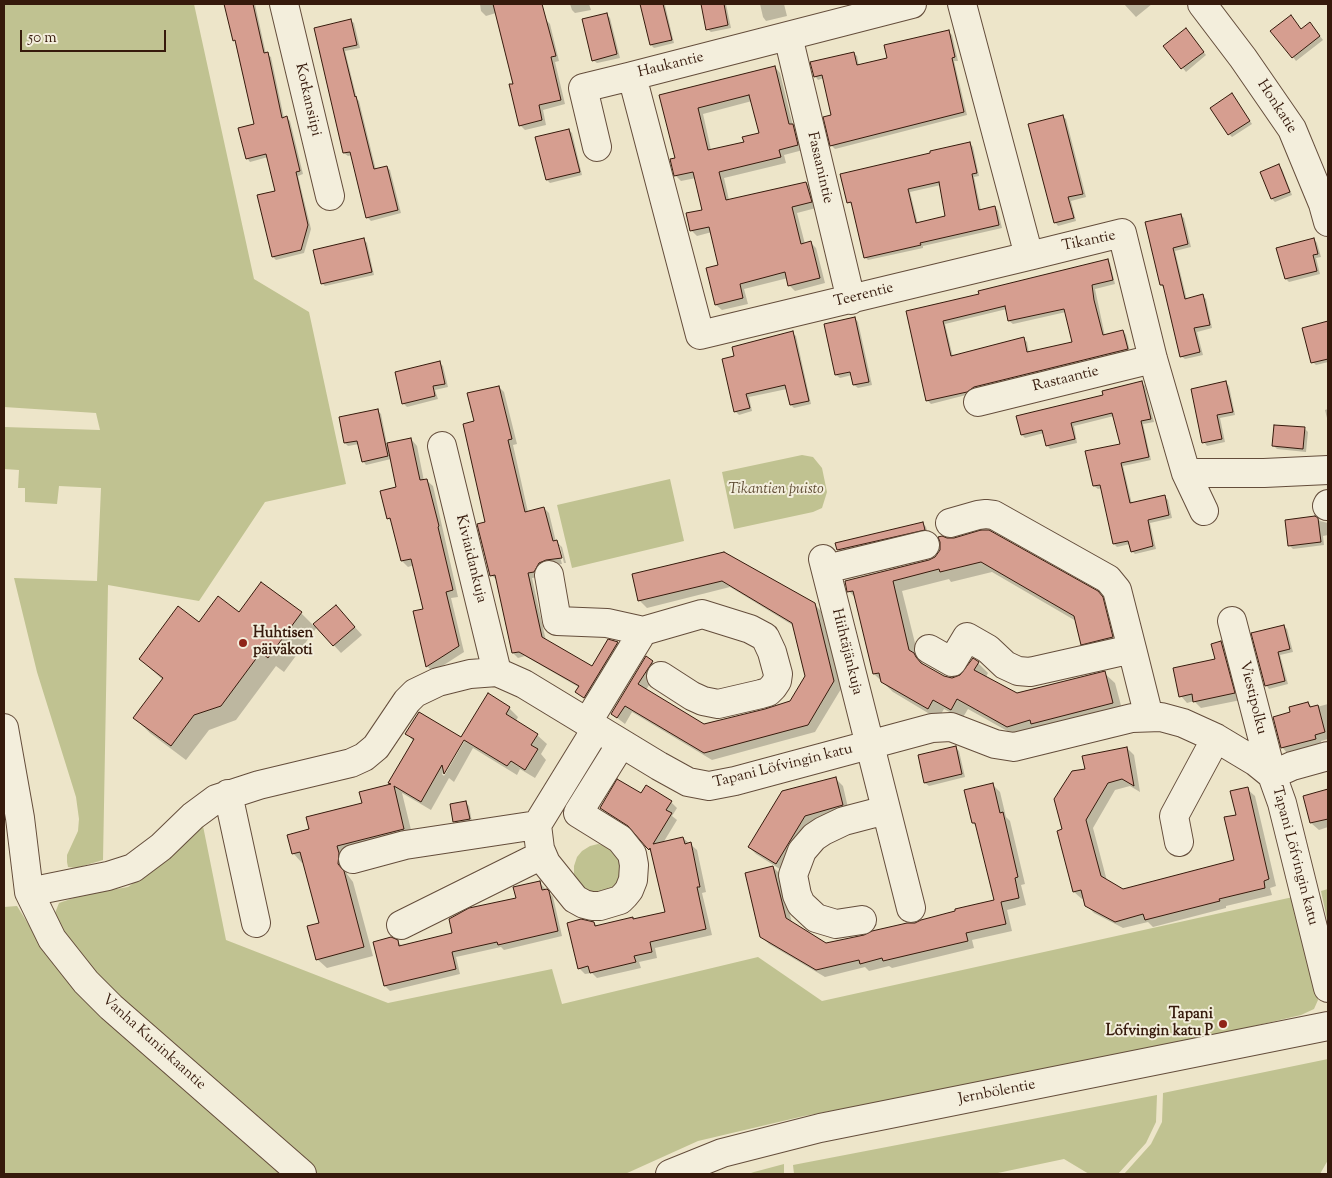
<!DOCTYPE html>
<meta charset="utf-8">
<style>
body{margin:0}
#map{position:relative;width:1332px;height:1178px;overflow:hidden;background:#ede5c9;font-family:"Sorts Mill Goudy",serif}
canvas{display:block}
.frame{position:absolute;inset:0;border:5px solid #361a0c;pointer-events:none}
.scale{position:absolute;left:20px;top:30px;width:146px;height:22px;box-sizing:border-box;border:2px solid #361a0c;border-top:0;padding-left:6px;font-size:15px;line-height:18px;white-space:nowrap;color:#361a0c;-webkit-text-stroke:4px #f3eedc;paint-order:stroke}
</style>
<div id="map">
<canvas width="1332" height="1178"></canvas>
<div class="frame"></div>
<div class="scale">50 m</div>
</div>
<script>
const c = document.querySelector('canvas').getContext('2d');
c.lineJoin = 'round';
function fillPath(path, color) { c.fillStyle = color; c.fill(path, 'evenodd'); }
const toPath = rows => new Path2D(rows.map(r => 'M' + r).join(''));
function strokePath(path, color, width, dash) { c.strokeStyle = color; c.lineWidth = width; c.lineCap = dash ? 'butt' : 'round'; c.setLineDash(dash || []); c.stroke(path); }
function label(font, color, halo, rows, align = 'center') {
  c.font = font + ' "Sorts Mill Goudy",serif'; c.lineWidth = 4; c.setLineDash([]); c.textBaseline = 'middle'; c.strokeStyle = halo; c.fillStyle = color; for (const [text, x, y, turn = 0] of rows) {
    c.save(); c.translate(x, y); c.rotate((+turn || 0) * Math.PI / 180); c.textAlign = isNaN(turn) ? turn : align; if (halo) c.strokeText(text, 0, 0); c.fillText(text, 0, 0); c.restore();
  }
}
fillPath(toPath([
 [4,4,194,4,254,279,309,312,346,484,265,502,199,601,108,585,103,860,76,868,68,867,67,862,67,855,78,831,79,819,76,797,37,672,14,578,97,581,101,488,59,486,57,504,25,502,25,488,18,488,19,470,4,469,4,427,100,430,96,413,4,407],
 [802,455,813,457,822,468,827,492,822,508,813,512,734,529,722,472],
 [670,479,684,541,572,568,557,505],
 [202,821,226,940,388,1003,552,969,562,1004,758,957,822,1001,1293,897,1318,1000,1314,1009,1301,1015,1131,1055,804,1116,698,1141,625,1174,315,1174,123,1005,72,951,53,918,59,903,82,895,128,887,164,861],
 [598,844,607,846,615,850,625,873,612,893,588,893,576,882,574,874,574,866,577,857,582,851,590,846],
 [1328,889,1328,924,1321,891],
 [17,906,47,954,78,990,187,1093,287,1174,4,1174,4,907],
 [1328,1059,1328,1160,1320,1174,1124,1174,1151,1144,1162,1122,1163,1093],
 [1157,1095,1156,1122,1146,1143,1118,1174,1089,1174,1064,1159,993,1174,794,1174,793,1165],
 [784,1164,784,1174,748,1174,754,1172]
]), '#c0c291');
fillPath(toPath([
 [226,4,255,4,266,54,271,57,284,118,287,118,290,121,303,174,298,176,311,229,304,253,276,260,273,257,276,192,268,157,250,162,247,158,255,125],
 [480,4,527,4,532,23,546,20,550,24,559,61,555,62,565,104,543,110,546,125,525,130,520,125,514,84,496,13,486,16,481,11],
 [570,4,589,4,591,10,575,13,572,10],
 [653,4,665,5,674,43,654,48,651,45,642,6],
 [702,4,726,4,731,28,711,32,707,29],
 [760,4,784,4,787,16,766,21,763,17],
 [1124,4,1152,4,1136,17],
 [606,14,610,18,620,58,597,63,593,60],
 [350,20,354,23,360,48,345,51,357,99,359,101,376,170,387,167,390,170,401,213,371,221,367,217,352,155,348,156,344,153,316,29],
 [1313,27,1323,40,1296,61,1293,57,1302,30],
 [949,32,952,35,958,61,954,61,967,115,835,149,831,145,832,116,824,78,818,80,815,76,853,53,857,56,859,66,889,59],
 [1189,33,1206,55,1186,72,1165,46],
 [775,67,780,73,793,126,798,130,803,150,784,155,786,163,724,178,729,200,806,183,812,188,816,208,797,213,805,244,811,243,816,248,825,283,795,291,789,285,788,278,744,289,748,304,722,310,716,305,707,269,719,266,712,232,697,236,691,230,703,211,696,178,681,181,676,176,676,158,661,95],
 [752,101,760,134,745,143,711,150,703,114],
 [1235,98,1252,124,1232,137,1229,134],
 [1062,116,1066,119,1086,197,1071,201,1076,221,1058,226,1055,222],
 [569,130,572,133,582,175,550,183,547,180],
 [970,143,973,147,979,176,974,177,981,210,995,207,998,211,1002,228,923,246,923,248,868,260,865,257,853,205,848,202],
 [941,185,947,217,918,224,910,192],
 [1279,166,1282,169,1292,195,1275,202,1272,199],
 [1181,215,1184,218,1191,247,1175,251,1187,300,1202,296,1206,299,1212,328,1197,332,1203,355,1185,359,1181,356,1164,288,1161,285],
 [363,239,367,243,374,275,325,286,322,283],
 [1314,239,1317,243,1321,257,1316,258,1320,274,1289,282,1286,279],
 [1107,260,1110,263,1115,284,1095,289,1105,336,1123,331,1126,335,1130,352,970,394,931,404,927,400,908,312,980,294],
 [1007,309,1009,321,1013,324,1066,312,1074,342,1029,353,1027,342,1024,339,953,357,945,324],
 [855,318,858,322,872,385,858,388,854,385,852,375,840,378,836,375],
 [1328,323,1328,362,1316,365,1313,362,1304,329],
 [792,333,796,336,811,404,794,408,791,405,787,389,749,397,752,411,739,415,735,411,736,357],
 [440,363,443,366,448,387,435,390,438,399,407,407,403,403],
 [1142,383,1145,386,1154,422,1143,424,1151,460,1123,466,1132,504,1164,496,1168,500,1172,518,1150,523,1156,549,1135,554,1132,551,1130,544,1117,547,1114,544,1102,488,1098,489,1094,486,1122,444,1114,416,1074,426,1077,443,1050,449,1047,445,1044,433,1025,438,1022,435,1105,396],
 [1226,383,1229,386,1235,415,1220,418,1225,442,1207,446,1204,442],
 [499,387,504,392,517,444,513,445,528,512,544,508,549,513,556,542,562,547,566,563,564,563,560,546,557,546,562,564,552,565,539,577,532,578,546,641,592,667,609,641,618,643,623,648,590,702,577,692,580,688,525,656,518,658,513,653,497,580,491,575,476,422],
 [1328,409,1328,422,1325,410],
 [377,410,381,414,387,444,411,439,417,446,424,481,426,480,433,486,458,597,451,598,464,652,433,672,427,666,425,610,414,565,408,567,402,561,393,523,388,518,397,488,391,459,366,465,363,461,359,444,348,446,345,443,340,418],
 [1305,429,1308,432,1306,452,1277,449,1274,446],
 [1315,517,1320,521,1328,523,1328,535,1323,536,1324,545,1293,549,1289,545],
 [923,523,926,527,928,533,841,553,838,550],
 [942,542,1102,598,1113,644,1116,643,1105,600,1108,603,1123,648,1092,654,1082,644,1076,621,992,572,951,582,949,579,902,591,919,659,925,666,944,677,953,679,961,676,978,663,988,673,986,677,1017,694,1104,673,1115,683,1123,713,1018,737,968,709,962,719,944,709,938,719,893,692,874,674,856,599,849,591,930,561,936,558,941,550],
 [723,553,814,604,821,611,841,689,815,732,712,760,632,712,625,724,612,714,652,662,659,669,646,690,704,725,766,710,791,702,806,676,794,626,730,587,647,608,640,601,633,575],
 [261,584,301,613,314,626,336,606,362,635,341,653,317,627,284,672,276,666,236,720,209,730,186,760,150,733,135,718,163,680,140,659,199,624,239,614],
 [1284,626,1287,629,1293,652,1280,655,1288,684,1269,689,1266,685],
 [1221,643,1228,649,1241,700,1201,708,1194,701,1187,703,1181,696,1216,660],
 [1308,703,1313,708,1328,704,1328,739,1321,741,1322,745,1288,754,1282,747,1292,713],
 [509,708,518,717,516,721,537,735,547,744,541,754,546,760,535,778,520,769,517,775,473,748,454,782,449,778,431,810,402,793,413,838,348,863,347,874,353,882,373,956,327,968,317,959,321,924,304,862,302,863,293,853,310,830,364,804,392,785,414,742,407,734,462,738],
 [462,740,465,740,444,776,442,774],
 [955,747,959,751,965,777,929,786,925,783,919,756],
 [1127,748,1134,755,1140,792,1130,786,1115,790,1093,828,1107,881,1123,891,1236,861,1237,816,1247,789,1255,796,1276,886,1270,888,1272,895,1226,906,1226,908,1153,927,1148,922,1123,928,1094,913,1086,905,1084,898,1082,899,1074,892,1064,830,1086,770],
 [836,779,843,786,849,812,783,871,756,854,749,847],
 [993,785,1000,792,1006,817,1010,821,1025,884,1021,885,1026,905,1007,910,1012,931,972,940,974,948,892,968,889,966,869,971,865,967,825,977,769,944,761,936,773,867,780,874,792,923,826,944,916,924,995,901,978,828,973,823],
 [1328,791,1328,827,1319,830,1311,823,1305,796],
 [641,795,671,802,677,808,672,816,677,820,663,843,683,838,697,850,706,892,702,893,712,935,655,948,657,958,639,962,641,968,597,978,592,973,585,974,579,968,594,923,598,927,633,918,634,920,666,913,652,852,633,830,607,814,601,808],
 [466,803,469,806,472,822,458,825,454,821],
 [539,882,553,897,562,936,504,950,501,947,456,957,460,974,390,991,385,986,375,943,397,941,403,947,453,934,517,899]
]), '#0003');
const building = toPath([
 [224,4,253,4,264,53,268,52,282,118,287,116,300,171,296,172,308,225,301,250,272,257,257,195,275,191,266,154,246,159,238,128,254,124,235,40,233,41,224,4],
 [493,4,542,4,556,56,551,57,561,100,539,105,542,120,519,126,509,84,513,84,493,4],
 [640,4,663,4,672,40,650,45,640,4],
 [701,4,724,4,728,25,706,30,701,4],
 [607,13,617,54,592,61,582,19,607,13],
 [1291,15,1301,29,1310,22,1320,36,1292,58,1270,31,1291,15],
 [351,19,357,45,343,48,355,97,356,96,374,169,387,166,398,210,366,218,350,152,343,153,314,28,351,19],
 [1186,28,1204,52,1181,69,1163,46,1186,28],
 [949,30,955,57,952,58,964,112,830,146,823,117,831,115,822,75,814,77,810,62,854,52,857,65,887,58,884,45,949,30],
 [775,66,789,124,793,124,798,145,779,150,781,157,719,172,726,200,806,182,812,202,792,207,801,244,811,241,820,278,788,286,785,272,740,284,743,298,715,305,706,268,718,265,709,227,690,231,686,213,702,210,693,172,674,176,670,159,675,158,659,95,775,66],
 [749,95,759,133,742,137,744,142,708,150,698,108,749,95],
 [1232,93,1250,121,1228,135,1210,108,1232,93],
 [1063,115,1083,194,1068,197,1074,218,1054,223,1028,124,1063,115],
 [569,129,580,172,546,180,535,137,569,129],
 [970,142,977,173,972,174,979,210,995,206,999,225,920,243,921,245,864,258,851,202,847,203,840,174,930,153,930,151,970,142],
 [939,182,945,216,916,223,908,189,939,182],
 [1279,164,1290,192,1271,199,1260,172,1279,164],
 [1181,214,1188,244,1173,248,1185,299,1203,294,1210,325,1194,328,1200,352,1180,357,1163,285,1160,285,1145,222,1181,214],
 [364,238,372,272,321,284,313,250,364,238],
 [1314,238,1318,254,1313,255,1317,271,1285,279,1276,248,1314,238],
 [1108,259,1113,280,1092,285,1094,300,1103,335,1123,330,1128,349,974,387,967,392,926,401,906,311,979,294,978,291,1108,259],
 [1005,306,1008,321,1064,309,1072,342,1027,352,1024,337,951,356,943,321,1005,306],
 [855,317,869,382,853,385,850,372,835,375,824,324,855,317],
 [1328,321,1328,359,1311,363,1302,328,1328,321],
 [793,331,809,401,790,405,785,385,746,394,750,408,734,412,722,359,734,356,732,347,793,331],
 [440,361,445,384,433,386,435,396,402,404,395,372,440,361],
 [1142,381,1151,419,1141,421,1149,457,1121,463,1130,503,1165,495,1169,515,1148,520,1153,546,1131,552,1128,541,1113,544,1100,485,1093,486,1085,451,1120,444,1112,413,1071,423,1075,439,1046,446,1042,430,1021,435,1016,416,1103,395,1102,391,1142,381],
 [1226,381,1233,412,1217,415,1222,439,1202,443,1191,389,1226,381],
 [499,386,512,439,508,440,525,512,544,507,553,541,557,540,562,558,546,560,539,563,534,572,528,573,542,637,592,666,608,639,618,642,584,698,575,692,579,686,519,652,512,653,495,575,490,576,477,524,485,522,463,424,474,421,467,393,499,386],
 [378,409,388,456,362,462,357,441,344,443,339,417,378,409],
 [1274,425,1305,427,1303,449,1272,446,1274,425],
 [411,438,420,480,427,479,439,526,438,527,453,590,446,592,459,646,426,667,413,611,423,609,411,559,401,561,390,518,387,519,380,491,396,487,387,443,411,438],
 [1315,516,1318,518,1321,542,1288,546,1285,520,1315,516],
 [923,522,925,530,837,550,835,543,923,522],
 [981,530,989,530,1098,591,1103,597,1113,637,1081,645,1074,616,981,562,940,572,939,569,893,581,909,650,914,653,916,657,921,663,944,676,952,678,960,675,973,658,979,662,974,670,1017,693,1105,671,1113,703,1031,724,1030,720,1007,727,957,699,951,710,933,700,928,709,881,682,879,673,873,674,853,591,847,592,845,581,929,560,935,557,940,550,940,542,938,537,942,536,947,538,954,538,981,530],
 [724,552,815,603,834,681,808,725,704,753,625,706,617,718,611,714,646,656,653,661,638,684,704,724,765,709,790,701,805,676,792,623,722,581,638,601,632,574,724,552],
 [261,582,302,612,268,658,261,652,221,706,194,715,171,746,133,718,163,678,139,659,178,606,199,622,218,596,239,612,261,582],
 [336,605,355,627,333,646,313,624,336,605],
 [1284,625,1290,649,1278,652,1285,681,1265,686,1251,633,1284,625],
 [1221,641,1235,693,1193,702,1192,694,1179,697,1173,668,1215,659,1211,644,1221,641],
 [488,693,510,707,506,714,538,734,531,745,538,749,525,770,511,761,507,766,464,740,444,774,442,765,421,802,394,786,404,829,337,846,339,853,338,864,344,871,364,947,316,960,307,926,319,923,300,852,292,854,287,835,309,829,306,817,362,803,359,792,391,784,388,783,414,739,405,734,419,712,461,737,488,693],
 [1308,702,1310,707,1318,705,1325,732,1315,735,1316,739,1281,748,1273,717,1290,712,1289,707,1308,702],
 [956,746,962,774,924,783,918,755,956,746],
 [1127,747,1134,786,1122,779,1108,783,1086,820,1101,876,1123,889,1234,860,1224,817,1236,815,1230,791,1248,787,1269,879,1264,881,1265,888,1219,899,1220,901,1145,920,1143,914,1115,922,1085,906,1081,890,1073,892,1057,831,1062,829,1054,799,1072,771,1085,769,1082,756,1127,747],
 [836,777,843,805,805,816,776,864,748,847,782,791,836,777],
 [617,779,641,793,646,785,672,801,666,810,672,813,653,844,683,837,685,844,691,842,700,887,697,887,706,929,650,942,652,952,634,956,636,962,590,973,588,966,578,969,567,923,581,919,594,922,595,926,633,917,633,919,665,912,650,848,649,850,646,847,628,826,600,808,617,779],
 [993,783,1000,813,1003,812,1018,877,1015,878,1019,898,1001,902,1006,924,966,933,968,941,883,961,882,958,860,964,859,960,816,970,760,937,745,873,773,866,786,918,826,943,864,935,872,931,907,923,915,923,921,920,955,911,955,909,994,900,975,823,972,823,964,790,993,783],
 [1328,789,1328,819,1310,823,1303,796,1328,789],
 [466,801,470,819,453,822,450,804,466,801],
 [540,881,542,890,547,889,549,891,558,931,498,945,497,942,452,952,456,969,384,986,373,942,391,937,398,940,399,946,452,933,449,919,469,908,516,898,513,887,540,881]
]);
fillPath(building, '#d69e90');
strokePath(building, '#361a0c', 1);
const minor = toPath([
 [284,4,330,196],
 [912,4,632,76,700,335,1029,256],
 [962,4,1029,256,1122,233,1153,359,1186,473,1204,511],
 [1202,4,1243,58,1292,129,1323,204,1328,222],
 [788,36,851,300],
 [597,147,583,88,632,76],
 [978,402,1153,359],
 [442,446,497,672],
 [1186,473,1264,473,1328,470],
 [1327,506,1328,504],
 [950,523,978,515,986,514,994,515,1108,579,1117,590,1132,649],
 [823,559,911,908],
 [826,569,925,545],
 [549,575,557,621,607,623,643,631],
 [1232,621,1272,775,1292,766,1328,756],
 [929,649,952,662,967,637,988,649,1005,665,1018,671,1030,672,1132,649,1149,717],
 [587,723,643,631,702,614,750,629,765,637,772,652,778,674,777,681,773,687,768,692,761,694,718,704,703,701,692,696,661,676],
 [4,728,20,818,29,892,52,939,86,982,111,1007,302,1174],
 [228,794,256,923],
 [537,825,540,849,546,863,575,899,584,904,592,906,600,906,620,900,625,895,629,890,633,880,634,865,632,854,620,839,578,813,621,744],
 [1179,842,1174,816,1216,738],
 [353,859,405,845,537,825,596,729],
 [29,892,108,876,133,868,161,847,193,816,216,799,259,785,351,763,364,757,376,747,407,701,415,693,438,682,470,674,497,672,524,684,659,766,688,782,709,786,735,781,932,728,951,727,995,744,1014,747,1132,718,1161,717,1183,723,1216,738,1256,762,1272,775,1282,803,1328,988],
 [862,920,836,924,816,918,801,904,797,895,793,875,802,851,814,837,823,831,844,821,886,810],
 [401,925,542,855],
 [670,1174,722,1153,820,1128,1328,1026]
]);
strokePath(minor, '#644d3b', 30);
strokePath(minor, '#f3eedc', 28);
for (const [x, y, r, color] of [
 [243,643,5,"#8f2418"],
 [1223,1024,5,"#8f2418"]
]) { const dot = new Path2D(); dot.arc(x, y, r, 0, 2 * Math.PI); c.fillStyle = color; c.fill(dot); strokePath(dot, '#f3eedc', 2); }
label('15px', '#361a0c', '#f3eedc', [
 ["Haukantie",671,66,-14],
 ["Kotkansiipi",307,100,77],
 ["Honkatie",1276,107,57],
 ["Fasaanintie",819,168,77],
 ["Tikantie",1089,242,-12],
 ["Teerentie",864,296,-14],
 ["Rastaantie",1066,380,-14],
 ["Kiviaidankuja",470,559,76],
 ["Hiihtäjänkuja",846,652,76],
 ["Viestipolku",1252,698,76],
 ["Tapani Löfvingin katu",783,767,-14],
 ["Tapani Löfvingin katu",1294,856,75],
 ["Vanha Kuninkaantie",153,1043,42],
 ["Jernbölentie",997,1093,-11]
]);
label('italic 15px', '#5f4c34', '#f3eedc', [
 ["Tikantien puisto",776,490]
]);
label('bold 15px', '#361a0c', '#f3eedc', [
 ["Huhtisen",253,634],
 ["päiväkoti",253,651],
 ["Tapani",1213,1015,"right"],
 ["Löfvingin katu P",1213,1032,"right"]
], 'left');
</script>
